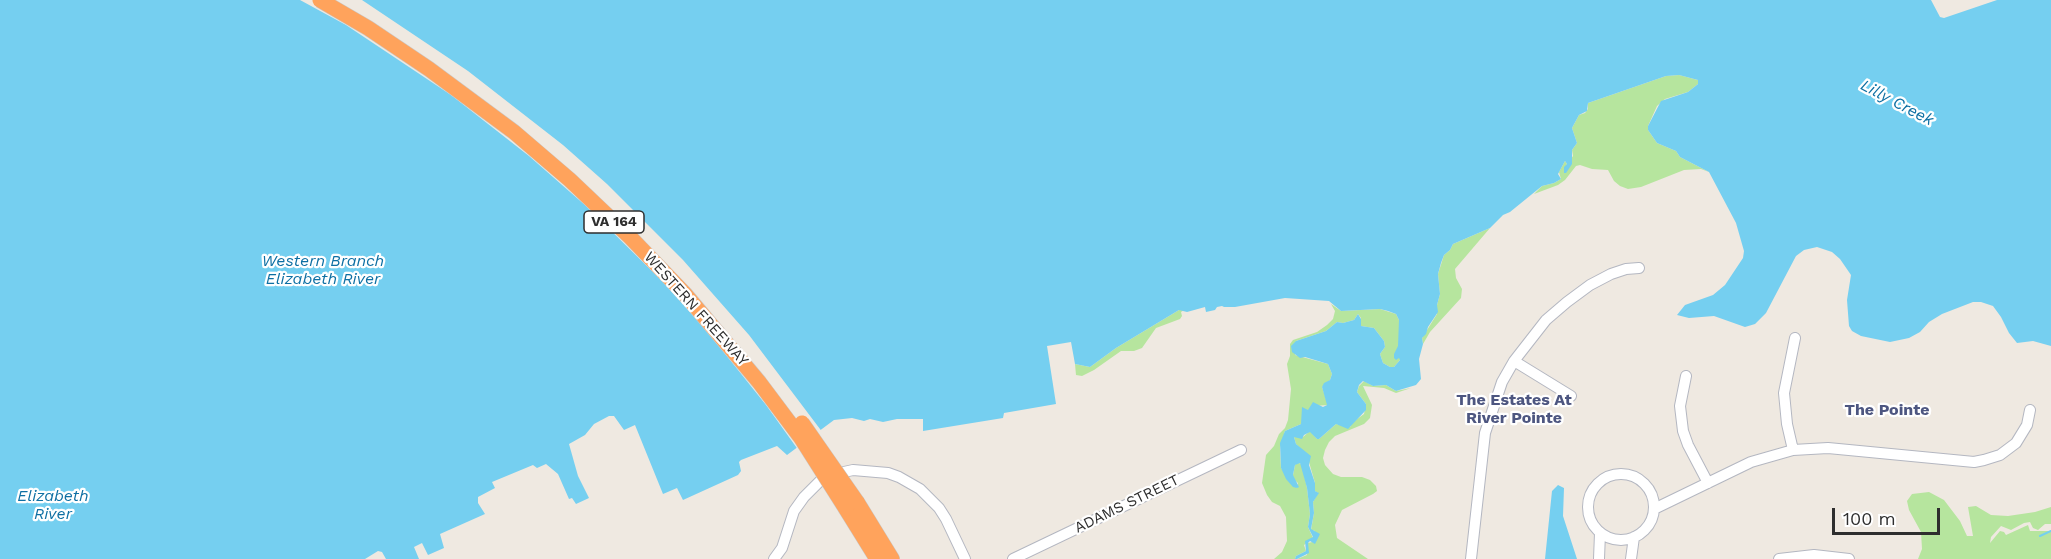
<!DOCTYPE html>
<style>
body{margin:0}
#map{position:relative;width:2051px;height:559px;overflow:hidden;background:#efe9e1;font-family:"Work Sans",sans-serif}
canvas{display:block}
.scale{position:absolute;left:1832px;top:508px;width:108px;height:27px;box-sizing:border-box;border:3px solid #2e2e2e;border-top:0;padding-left:8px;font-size:18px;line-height:21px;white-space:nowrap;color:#2e2e2e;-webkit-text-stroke:4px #fff;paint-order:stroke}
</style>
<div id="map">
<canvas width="2051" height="559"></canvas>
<div class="scale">100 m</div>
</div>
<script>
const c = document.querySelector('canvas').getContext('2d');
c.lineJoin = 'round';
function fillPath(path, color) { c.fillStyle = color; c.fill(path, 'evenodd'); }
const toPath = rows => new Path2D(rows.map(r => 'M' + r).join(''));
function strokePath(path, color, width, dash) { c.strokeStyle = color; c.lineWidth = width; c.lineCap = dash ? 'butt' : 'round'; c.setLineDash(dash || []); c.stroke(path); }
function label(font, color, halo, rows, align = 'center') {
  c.font = font + ' "Work Sans",sans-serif'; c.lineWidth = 4.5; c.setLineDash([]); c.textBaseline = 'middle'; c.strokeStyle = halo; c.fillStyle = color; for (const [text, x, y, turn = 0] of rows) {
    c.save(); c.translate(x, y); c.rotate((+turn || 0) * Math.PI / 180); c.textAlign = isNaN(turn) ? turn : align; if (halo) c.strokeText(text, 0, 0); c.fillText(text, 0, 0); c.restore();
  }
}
fillPath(toPath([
 [1679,75,1698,80,1698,84,1688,92,1665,99,1657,106,1648,126,1648,130,1657,143,1676,151,1680,157,1709,172,1701,169,1684,170,1641,187,1628,189,1620,186,1614,181,1608,170,1592,169,1580,165,1576,166,1565,180,1558,185,1534,194,1542,186,1554,183,1561,179,1559,172,1565,161,1567,164,1564,169,1573,156,1572,150,1577,143,1572,128,1579,115,1585,113,1588,109,1588,103,1666,76],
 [1490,228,1455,269,1456,278,1462,289,1461,298,1430,332,1423,344,1422,338,1437,314,1437,305,1440,294,1438,274,1444,255,1450,250,1453,244],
 [1331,304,1341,311,1380,309,1396,314,1399,320,1400,360,1394,367,1390,367,1383,363,1380,354,1385,347,1384,341,1374,328,1361,326,1361,318,1358,314,1354,320,1343,323,1337,322,1326,331,1296,341,1295,355,1328,364,1332,374,1330,380,1322,387,1328,405,1313,406,1301,424,1285,431,1280,448,1281,468,1297,488,1298,483,1293,479,1293,475,1295,465,1298,462,1302,465,1307,488,1310,514,1308,527,1313,538,1304,545,1306,551,1296,556,1295,559,1274,559,1282,552,1287,541,1286,517,1280,506,1272,502,1267,495,1262,483,1266,455,1274,446,1279,434,1285,428,1288,420,1291,389,1287,364,1290,356,1290,344,1293,340,1317,332,1327,325,1333,319,1335,311],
 [1179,310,1184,310,1181,312,1182,316,1180,319,1156,328,1142,348,1134,351,1121,351,1094,370,1082,376,1076,375,1075,364,1090,367,1116,348],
 [1364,381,1373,386,1386,385,1396,391,1411,388,1396,393,1384,388,1363,386,1372,405,1370,418,1364,424,1335,436,1329,442,1325,450,1323,458,1325,465,1333,474,1341,477,1362,477,1370,480,1376,486,1377,491,1373,494,1342,510,1335,525,1337,538,1368,559,1297,559,1307,555,1308,543,1312,542,1315,531,1311,530,1314,513,1313,502,1318,493,1315,491,1315,483,1307,455,1296,444,1294,437,1303,437,1310,431,1317,439,1319,439,1336,424,1350,427,1353,422,1364,414,1366,404,1357,392,1359,386],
 [1929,492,1944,500,1960,521,1967,536,1973,536,1968,507,1976,506,1991,515,2008,516,2035,512,2051,507,2051,524,2045,524,2038,530,2033,528,2030,522,2024,523,2011,530,2001,526,1991,537,1990,543,2000,531,2004,532,2006,535,2028,525,2030,531,2051,531,2051,559,1918,559,1922,549,1921,532,1909,510,1907,501,1912,494]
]), '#b6e59e');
fillPath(toPath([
 [0,0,1931,0,1940,17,1944,18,1997,0,2051,0,2051,346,2033,341,2017,343,2009,333,2001,317,1993,306,1981,302,1973,302,1942,314,1929,322,1920,332,1909,338,1890,342,1861,336,1852,331,1849,326,1847,300,1851,275,1840,259,1832,252,1817,247,1804,250,1796,256,1766,313,1755,324,1745,327,1714,316,1689,318,1677,315,1685,305,1713,295,1725,285,1743,258,1744,251,1736,223,1709,172,1680,157,1676,151,1657,143,1648,130,1648,126,1661,101,1688,92,1698,84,1698,80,1679,75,1666,76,1588,103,1587,111,1579,115,1572,128,1577,143,1572,150,1572,164,1566,173,1564,173,1564,167,1567,164,1565,161,1558,174,1561,179,1554,183,1542,186,1510,212,1503,215,1490,228,1453,244,1450,250,1444,255,1441,263,1438,274,1440,294,1437,305,1438,312,1428,327,1426,334,1422,338,1423,344,1419,359,1421,379,1416,385,1396,391,1386,385,1373,386,1363,381,1359,385,1357,392,1366,404,1366,410,1348,429,1336,424,1319,439,1317,439,1310,432,1304,435,1302,439,1294,437,1296,444,1311,456,1309,465,1315,483,1315,491,1319,493,1313,502,1314,513,1311,529,1320,534,1315,544,1310,541,1308,543,1309,553,1297,559,1295,559,1296,556,1306,551,1305,541,1313,537,1308,527,1310,514,1307,488,1300,463,1295,465,1293,475,1299,487,1297,488,1293,487,1286,479,1281,468,1280,443,1285,431,1301,424,1302,407,1308,410,1313,402,1323,407,1327,405,1322,387,1324,383,1330,380,1332,374,1328,364,1305,357,1300,358,1292,352,1291,346,1296,341,1326,331,1337,322,1343,323,1354,320,1358,314,1361,319,1361,326,1374,328,1384,341,1385,347,1380,354,1383,363,1390,367,1394,367,1400,360,1399,358,1396,360,1394,358,1394,354,1398,346,1399,320,1396,314,1388,311,1380,309,1341,311,1329,301,1285,298,1235,307,1224,307,1222,306,1217,307,1215,310,1206,312,1205,307,1187,312,1179,310,1116,348,1090,367,1075,364,1071,342,1047,346,1056,404,1004,413,1003,418,923,431,923,419,897,419,883,422,870,419,864,421,852,418,834,420,787,455,777,446,741,460,739,462,741,471,738,475,683,500,677,488,663,494,635,425,624,430,614,416,609,416,594,424,585,435,569,444,578,476,589,498,576,504,572,498,569,499,558,474,546,464,537,468,533,465,492,482,495,488,478,497,478,503,485,514,440,534,444,548,428,555,422,543,414,547,419,559,386,559,382,552,378,551,365,559,0,559],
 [1558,485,1564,488,1563,516,1577,559,1545,559,1552,491]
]), '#75cff0');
fillPath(toPath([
 [300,0,362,0,468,71,563,145,607,184,683,260,749,335,823,433,799,451,766,405,706,330,661,280,586,206,529,156,451,95,346,25]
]), '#efe9e1');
strokePath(toPath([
 [2040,536,2051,531]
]), '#75cff0', 2);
const minor = toPath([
 [1514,361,1571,396],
 [1686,376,1680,406,1683,431,1688,445,1708,483],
 [1793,450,1787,424,1784,393,1795,338],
 '1588 507a33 33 0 1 1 66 0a33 33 0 1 1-66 0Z',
 [1654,509,1751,462,1793,450,1828,448,1974,462,1984,460,2000,455,2016,443,2027,425,2030,410],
 [774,559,782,548,794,511,804,497,820,481,835,474,853,470,888,473,899,477,920,489,939,508,946,519,965,559],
 [1013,559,1241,450],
 [1471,559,1485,433,1502,382,1514,361,1546,320,1567,302,1590,285,1611,274,1626,269,1639,268],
 [1599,559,1600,533],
 [1631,559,1634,537],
 [1779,559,1814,555,1849,559]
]);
const highway = toPath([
 [857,502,892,559],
 [846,509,877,559]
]);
strokePath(minor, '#b4b7c1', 12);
strokePath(highway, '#c9c9c9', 16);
strokePath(minor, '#fff', 10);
strokePath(highway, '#ffa35c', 15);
const highwayBridge = toPath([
 [320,0,368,28,429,69,514,132,570,180,630,237,685,294,759,382,801,438,846,509],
 [802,423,857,502]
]);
strokePath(highwayBridge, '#c9c9c9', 16, []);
strokePath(highwayBridge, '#ffa35c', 15);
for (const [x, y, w] of [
 [614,222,60]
]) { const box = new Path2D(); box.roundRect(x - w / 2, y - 11, w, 22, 4.5); c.fillStyle = '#fff'; c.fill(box); strokePath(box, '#2e2e2e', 1.5); }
label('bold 14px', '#2e2e2e', null, [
 ["VA 164",614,222]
]);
label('15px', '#2e2e2e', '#fff', [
 ["WESTERN FREEWAY",696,309,48],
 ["ADAMS STREET",1127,504,-26]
]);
label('italic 16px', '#0d6fa3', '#fff', [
 ["Lilly Creek",1897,103,28],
 ["Western Branch",323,261],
 ["Elizabeth River",323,279],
 ["Elizabeth",53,496],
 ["River",53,514]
]);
label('bold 16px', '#4d5680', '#fff', [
 ["The Estates At",1514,400],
 ["River Pointe",1514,418],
 ["The Pointe",1887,410]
]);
</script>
